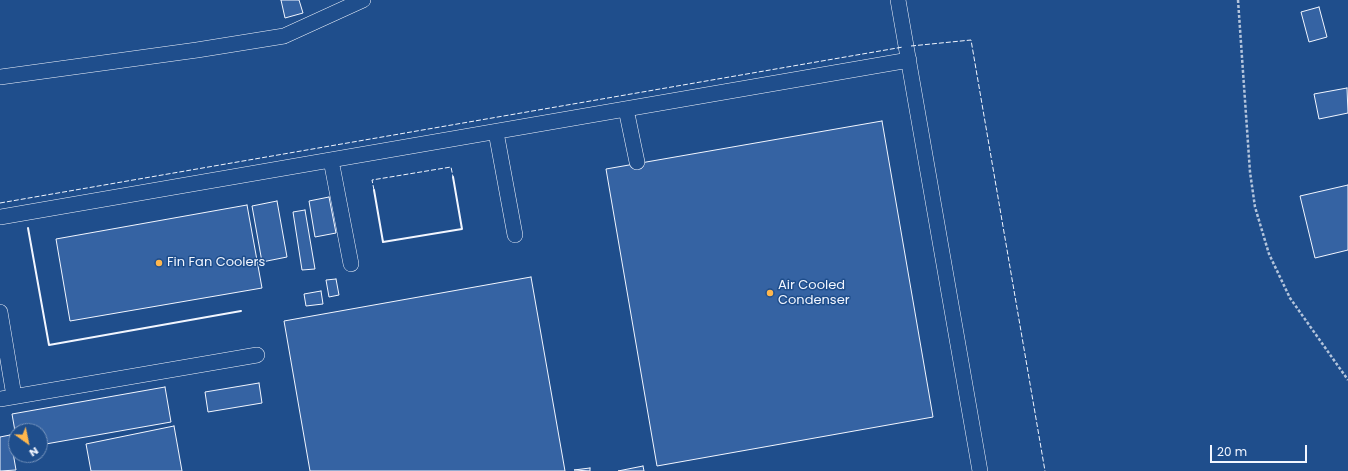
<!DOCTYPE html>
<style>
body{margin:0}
#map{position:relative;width:1348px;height:471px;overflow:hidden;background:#1f4e8c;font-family:Poppins,sans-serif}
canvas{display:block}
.north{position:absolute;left:8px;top:423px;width:40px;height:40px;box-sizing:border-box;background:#1f4e8c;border:1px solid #7391ba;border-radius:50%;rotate:147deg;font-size:11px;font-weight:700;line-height:16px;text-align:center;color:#f2f6ff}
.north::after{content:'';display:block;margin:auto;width:14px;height:18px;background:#ffb74d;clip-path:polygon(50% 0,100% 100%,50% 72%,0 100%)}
.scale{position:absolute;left:1210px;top:445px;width:97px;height:18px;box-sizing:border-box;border:2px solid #f2f6ff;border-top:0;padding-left:5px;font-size:12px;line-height:14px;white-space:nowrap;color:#f2f6ff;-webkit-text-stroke:3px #1f4e8c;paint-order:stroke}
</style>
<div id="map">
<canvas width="1348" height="471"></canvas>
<div class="north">N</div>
<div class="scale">20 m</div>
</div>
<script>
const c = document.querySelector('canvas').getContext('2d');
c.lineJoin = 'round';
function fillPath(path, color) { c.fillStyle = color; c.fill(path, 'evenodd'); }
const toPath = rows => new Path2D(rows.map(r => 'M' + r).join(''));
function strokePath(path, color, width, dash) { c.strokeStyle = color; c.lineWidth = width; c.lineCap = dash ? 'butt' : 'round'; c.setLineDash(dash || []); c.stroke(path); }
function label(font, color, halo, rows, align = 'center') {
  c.font = font + ' Poppins,sans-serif'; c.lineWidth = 3; c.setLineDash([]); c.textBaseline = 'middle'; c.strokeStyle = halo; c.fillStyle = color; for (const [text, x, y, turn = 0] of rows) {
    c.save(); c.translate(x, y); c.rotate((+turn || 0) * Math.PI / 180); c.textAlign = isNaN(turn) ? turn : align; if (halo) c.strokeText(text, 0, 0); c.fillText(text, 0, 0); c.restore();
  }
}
const building = toPath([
 [281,0,299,0,303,13,285,18,281,0],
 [1319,7,1327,37,1309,42,1301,12,1319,7],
 [1347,88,1348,113,1319,119,1314,94,1347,88],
 [882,121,933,417,657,466,606,169,882,121],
 [1348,185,1348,250,1315,258,1300,196,1348,185],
 [329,197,336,233,315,237,309,201,329,197],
 [277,201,287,257,262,262,252,206,277,201],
 [247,205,262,288,70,321,56,239,247,205],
 [305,210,315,269,302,270,293,212,305,210],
 [531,277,565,471,310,471,284,321,531,277],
 [336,279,339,295,329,297,326,280,336,279],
 [321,291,323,304,306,306,304,294,321,291],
 [259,383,262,403,208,412,205,392,259,383],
 [165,387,171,422,40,445,40,431,16,431,16,437,12,414,165,387],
 [174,426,182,471,91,471,86,444,174,426],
 [10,435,16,470,0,471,0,437,10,435],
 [643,466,644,471,618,471,643,466],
 [590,468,590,471,574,470,590,468]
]);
fillPath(building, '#3563a3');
strokePath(building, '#f2f6ff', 1);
const lane = toPath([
 [898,0,980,471],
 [0,77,197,50,284,36,363,0],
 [626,109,637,162],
 [496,132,515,235],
 [331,160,351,264],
 [0,217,909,60],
 [0,312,14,396],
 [0,399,257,355]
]);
strokePath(lane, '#f2f6ff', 16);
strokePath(toPath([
 [1238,0,1250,172,1255,207,1269,254,1290,298,1348,380]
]), '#b3c4dc', 2.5, [3, 2]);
strokePath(lane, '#1f4e8c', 15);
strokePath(toPath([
 [911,46,971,40,1045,471],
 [374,190,372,180,451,167,453,177],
 [0,203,903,47]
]), '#f2f6ff', 1, [5, 2]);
strokePath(toPath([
 [374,190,383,242,462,229,453,177],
 [28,228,49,345,241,311]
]), '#f2f6ff', 2);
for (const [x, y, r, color] of [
 [159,263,4,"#ffb74d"],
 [770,293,4,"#ffb74d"]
]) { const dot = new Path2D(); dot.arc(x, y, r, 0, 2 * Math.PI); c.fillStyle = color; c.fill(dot); strokePath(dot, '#1f4e8c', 1.5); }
label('13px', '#f2f6ff', '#1f4e8c', [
 ["Fin Fan Coolers",167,263],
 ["Air Cooled",778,286],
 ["Condenser",778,301]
], 'left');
</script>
